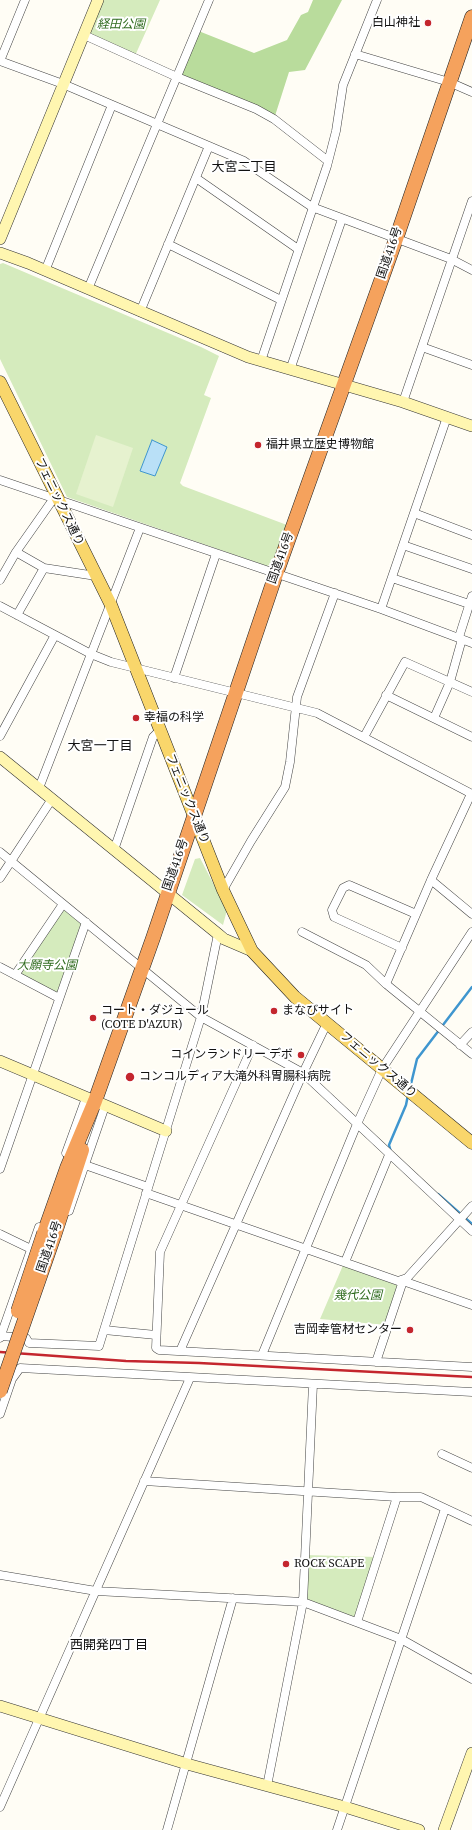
<!DOCTYPE html>
<meta charset="utf-8">
<style>
body{margin:0}
canvas{display:block;background:#fffdf5}
</style>
<canvas width="472" height="1830"></canvas>
<script>
const c = document.querySelector('canvas').getContext('2d');
c.lineJoin = 'round';
function fillPath(path, color) { c.fillStyle = color; c.fill(path, 'evenodd'); }
const toPath = rows => new Path2D(rows.map(r => 'M' + r).join(''));
function strokePath(path, color, width, dash) { c.strokeStyle = color; c.lineWidth = width; c.lineCap = dash ? 'butt' : 'round'; c.setLineDash(dash || []); c.stroke(path); }
function label(font, color, halo, rows, align = 'center') {
  c.font = font + ' "Source Serif 4","Noto Sans JP",serif'; c.lineWidth = 4; c.setLineDash([]); c.textBaseline = 'middle'; c.strokeStyle = halo; c.fillStyle = color; for (const [text, x, y, turn = 0] of rows) {
    c.save(); c.translate(x, y); c.rotate((+turn || 0) * Math.PI / 180); c.textAlign = isNaN(turn) ? turn : align; if (halo) c.strokeText(text, 0, 0); c.fillText(text, 0, 0); c.restore();
  }
}
fillPath(toPath([
 [98,0,160,0,134,58,84,35],
 [3,263,201,347,219,356,204,395,211,398,180,483,183,486,287,525,273,563,267,566,67,497,0,359,0,264],
 [200,858,227,910,223,925,182,895,195,859],
 [64,906,84,923,59,992,54,994,17,974],
 [344,1263,400,1283,387,1325,320,1319],
 [305,1555,377,1557,357,1622,303,1602]
]), '#d5ebbd');
fillPath(toPath([
 [313,0,342,0,305,70,289,72,274,119,178,76,196,30,254,53,287,40,301,15,308,12]
]), '#b9dc9c');
fillPath(toPath([
 [96,435,133,448,113,507,76,494]
]), '#e6f2cf');
const water = toPath([
 [152,440,167,447,155,476,140,471,152,440]
]);
fillPath(water, '#b9e0f7');
strokePath(water, '#3f96cf', 1);
strokePath(toPath([
 [410,1088,417,1059,472,987],
 [391,1152,389,1145,406,1105,408,1095],
 [438,1194,472,1224]
]), '#3f96cf', 2.5);
const street = toPath([
 [84,35,177,77,256,109,274,119,328,161],
 [355,54,449,82,472,92],
 [0,61,63,84,244,161,312,207,451,259,472,270],
 [0,61,25,0],
 [196,178,298,249],
 [168,244,281,300],
 [45,271,112,105],
 [88,289,209,0],
 [140,312,209,146],
 [422,347,472,365],
 [261,361,327,166,336,131,343,85,377,0],
 [290,370,342,219],
 [403,402,472,201],
 [0,480,381,609,472,643],
 [414,513,472,535],
 [403,545,472,569],
 [16,552,44,568,96,576],
 [392,578,472,605],
 [0,580,16,552,54,498],
 [0,606,91,654,111,662,317,713,472,794],
 [381,609,447,417],
 [17,615,44,568],
 [459,637,472,596],
 [174,678,216,554],
 [386,695,472,737],
 [434,718,450,682,462,639],
 [0,736,55,635],
 [364,737,405,662,472,692],
 [39,788,140,528],
 [471,794,431,880,386,984,472,1054],
 [114,850,153,737,160,730],
 [0,852,201,1017,303,1073,472,1231],
 [0,878,52,799],
 [431,880,472,914],
 [223,890,251,841,285,787,290,762,297,697,335,593],
 [302,932,366,965,386,984],
 [402,948,334,917,332,910,343,888,349,885,416,914],
 [0,967,59,998],
 [15,975,63,904],
 [253,1045,160,1252,156,1348,159,1350,472,1367],
 [460,1045,472,1032],
 [66,1153,86,1098],
 [85,1165,148,1187],
 [0,1169,86,922],
 [146,1193,398,1281,407,1278,472,1206],
 [69,1211,105,1106],
 [0,1234,31,1249],
 [345,1262,389,1155],
 [104,1330,156,1335],
 [1,1336,26,1338,29,1343,99,1346,201,1017,218,934],
 [0,1338,39,1227],
 [180,1351,303,1073,327,1023],
 [262,1355,357,1124,382,1069,472,932],
 [376,1362,403,1281,472,1305],
 [0,1414,12,1379,20,1368,472,1392],
 [442,1454,472,1468],
 [144,1481,397,1497,421,1497,472,1521],
 [0,1575,96,1591,303,1602,401,1639,472,1679],
 [357,1622,397,1497],
 [267,1786,303,1602,313,1384],
 [0,1807,190,1378],
 [167,1830,233,1598],
 [337,1830,445,1509]
]);
const secondary = toPath([
 [0,239,98,0],
 [0,253,28,263,248,357,403,402,472,426],
 [0,757,218,934,224,939,252,951],
 [0,1061,166,1131],
 [0,1706,187,1764,345,1807,419,1830],
 [444,1830,472,1753]
]);
const primary = toPath([
 [0,382,111,605,223,890,252,951,295,997,472,1143]
]);
const highway = toPath([
 [44,1233,67,1168,95,1101,153,938,276,574,396,239,472,17],
 [54,1236,82,1150]
]);
strokePath(street, '#444', 9);
strokePath(secondary, '#333', 12);
strokePath(primary, '#222', 13);
strokePath(highway, '#222', 15);
strokePath(street, '#fff', 8);
strokePath(secondary, '#fff6b0', 11);
strokePath(primary, '#f9d66b', 12);
strokePath(highway, '#f5a25d', 14);
strokePath(toPath([
 [0,1352,126,1361,199,1363,472,1377]
]), '#c4262e', 2.5);
const highwayBridge = toPath([
 [18,1311,44,1233],
 [0,1391,54,1236]
]);
strokePath(highwayBridge, '#222', 15, []);
strokePath(highwayBridge, '#f5a25d', 14);
for (const [x, y, r, color] of [
 [428,23,4,"#c4262e"],
 [258,445,4,"#c4262e"],
 [136,718,4,"#c4262e"],
 [274,1011,4,"#c4262e"],
 [93,1018,4,"#c4262e"],
 [301,1055,4,"#c4262e"],
 [130,1077,5,"#c4262e"],
 [410,1330,4,"#c4262e"],
 [286,1564,4,"#c4262e"]
]) { const dot = new Path2D(); dot.arc(x, y, r, 0, 2 * Math.PI); c.fillStyle = color; c.fill(dot); strokePath(dot, '#fff', 1.5); }
label('12px', '#111', '#fff', [
 ["白山神社",420,23,"right"],
 ["福井県立歴史博物館",266,445],
 ["幸福の科学",144,718],
 ["コート・ダジュール",101,1011],
 ["(COTE D'AZUR)",101,1025],
 ["まなびサイト",282,1011],
 ["コインランドリー デボ",293,1055,"right"],
 ["コンコルディア大滝外科胃腸科病院",139,1077],
 ["吉岡幸管材センター",402,1330,"right"],
 ["ROCK SCAPE",294,1564]
], 'left');
label('italic 12px', '#2f6b1f', '#fff', [
 ["経田公園",121,25],
 ["大願寺公園",47,966],
 ["幾代公園",358,1296]
]);
label('12px', '#111', '#fff', [
 ["国道416号",390,253,-71],
 ["フェニックス通り",59,502,64],
 ["国道416号",281,558,-70],
 ["フェニックス通り",187,799,68],
 ["国道416号",176,865,-71],
 ["フェニックス通り",378,1065,40],
 ["国道416号",50,1247,-71]
]);
label('13px', '#111', '#fff', [
 ["大宮二丁目",244,168],
 ["大宮一丁目",100,747],
 ["西開発四丁目",109,1646]
]);
</script>
